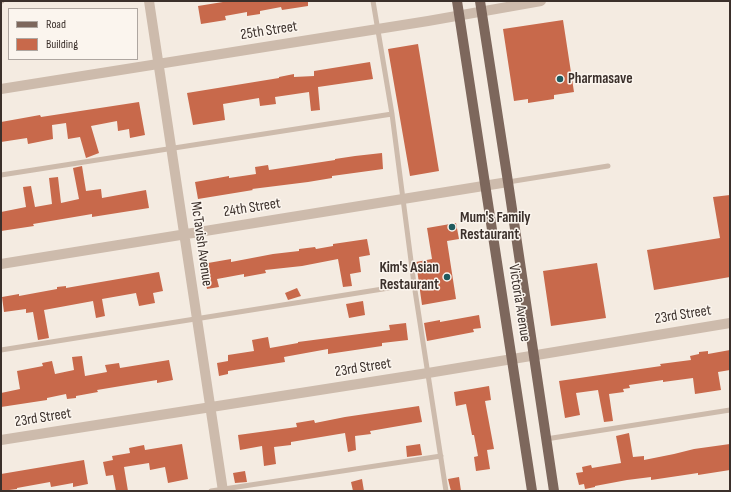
<!DOCTYPE html>
<style>
body{margin:0}
#map{position:relative;width:731px;height:492px;overflow:hidden;background:#f4ebe1;font-family:"Sofia Sans Condensed",sans-serif}
canvas{display:block}
.frame{position:absolute;inset:0;border:2px solid #3b302b;pointer-events:none}
.legend{position:absolute;left:8px;top:8px;width:130px;height:52px;box-sizing:border-box;background:#fbf5ee;border:1px solid #aea6a0;margin:0;padding:5px 7px;list-style:none;font-size:12px;color:#3b302b}
.legend li{display:flex;align-items:center;gap:8px;height:20px}
.legend b{width:20px;border:1px solid #aea6a0}
</style>
<div id="map">
<canvas width="731" height="492"></canvas>
<div class="frame"></div>
<ul class="legend">
<li><b style="height:5px;background:#7d675c"></b>Road</li>
<li><b style="height:11px;background:#c8694b"></b>Building</li>
</ul>
</div>
<script>
const c = document.querySelector('canvas').getContext('2d');
c.lineJoin = 'round';
function fillPath(path, color) { c.fillStyle = color; c.fill(path, 'evenodd'); }
const toPath = rows => new Path2D(rows.map(r => 'M' + r).join(''));
function strokePath(path, color, width, dash) { c.strokeStyle = color; c.lineWidth = width; c.lineCap = dash ? 'butt' : 'round'; c.setLineDash(dash || []); c.stroke(path); }
function label(font, color, halo, rows, align = 'center') {
  c.font = font + ' "Sofia Sans Condensed",sans-serif'; c.lineWidth = 3; c.setLineDash([]); c.textBaseline = 'middle'; c.strokeStyle = halo; c.fillStyle = color; for (const [text, x, y, turn = 0] of rows) {
    c.save(); c.translate(x, y); c.rotate((+turn || 0) * Math.PI / 180); c.textAlign = isNaN(turn) ? turn : align; if (halo) c.strokeText(text, 0, 0); c.fillText(text, 0, 0); c.restore();
  }
}
fillPath(toPath([
 [229,1,308,1,308,6,282,10,281,7,260,11,260,14,247,16,247,12,225,16,226,20,201,24,198,6],
 [563,20,574,92,554,95,554,99,528,103,528,99,514,101,503,29],
 [418,44,439,171,410,176,388,49],
 [370,62,373,79,318,87,320,110,311,111,309,92,275,97,276,104,260,106,259,98,223,104,225,120,193,125,187,93,279,78,279,77,294,74,294,77,314,76,314,71],
 [139,102,145,135,130,138,129,129,118,131,117,121,91,126,99,153,86,158,80,137,68,139,66,123,52,125,53,139,28,144,27,138,1,142,1,122,40,115,41,117],
 [382,153,383,169,332,176,332,178,308,182,252,189,253,190,198,199,195,182,229,176,229,178,256,174,255,167,268,165,269,170,335,160,335,159,355,156],
 [82,166,86,191,101,189,102,198,146,190,149,208,92,217,92,214,33,224,34,226,1,231,1,212,26,207,23,187,31,186,35,207,52,204,49,178,58,177,61,203,79,199,73,168],
 [730,195,730,277,654,290,647,250,720,238,713,197],
 [456,223,459,239,447,241,456,299,422,305,416,262,432,259,427,228],
 [367,239,370,255,359,257,361,272,350,274,352,286,343,287,338,259,302,266,265,270,266,273,244,277,244,274,217,279,219,287,207,289,205,278,210,277,208,263,231,259,231,262,273,254,299,251,299,249,315,247,316,249,333,246,333,244],
 [597,263,606,318,551,326,543,271],
 [159,272,163,291,153,293,155,303,139,306,136,293,102,299,105,316,96,318,93,301,44,310,49,338,38,340,33,312,26,313,26,309,4,312,2,297,19,294,19,296,57,289,57,287,66,286,66,288],
 [297,288,301,296,288,300,285,293],
 [363,301,365,315,349,318,346,304],
 [479,315,481,328,473,329,474,332,427,341,424,323,440,320,440,322],
 [406,323,408,340,382,343,382,346,328,354,328,349,284,357,285,362,228,371,228,374,219,376,217,363,228,361,228,355,254,351,252,340,268,337,270,348,298,343,298,342,390,330,389,325],
 [730,350,730,370,718,372,721,390,695,394,693,378,663,382,663,380,629,385,630,388,623,389,624,392,609,394,613,421,604,422,598,390,576,393,580,415,565,418,559,381,661,366,660,364,691,360,690,356,699,354,699,352,708,351,708,354],
 [82,356,85,376,107,372,105,365,119,363,120,368,169,360,173,380,157,383,157,380,97,390,98,392,76,396,76,398,67,399,66,394,47,398,47,400,1,407,1,393,20,389,17,371,43,366,42,363,52,361,55,374,74,370,72,357],
 [489,386,491,400,485,401,494,449,487,450,490,469,476,471,474,457,478,456,474,435,472,435,466,404,456,406,454,392],
 [419,406,422,422,370,431,371,434,355,436,356,450,348,452,345,433,291,442,291,445,274,447,276,464,264,466,262,446,240,450,238,435,297,427,296,423,314,420,315,423,345,417],
 [629,433,633,457,644,456,644,460,674,454,694,449,730,444,730,470,698,475,698,473,651,480,651,477,627,480,595,486,595,487,585,489,584,484,579,485,576,473,583,472,582,467,591,465,592,468,621,463,616,436],
 [182,444,188,479,168,483,165,467,150,470,149,463,124,467,128,491,116,491,113,475,106,476,103,462,113,460,112,456,130,453,129,448,144,445,145,450],
 [420,444,422,455,407,457,406,446],
 [84,460,88,484,73,487,73,483,51,487,50,482,17,488,17,489,1,491,1,474],
 [245,471,247,482,235,483,233,473],
 [459,477,461,491,451,491,448,479],
 [362,479,364,491,353,491,351,482]
]), '#c8694b');
strokePath(toPath([
 [1,1,2,1],
 [1,175,392,114],
 [508,182,608,166],
 [414,284,446,491],
 [1,350,414,284,392,114,373,1],
 [546,439,730,410],
 [211,491,441,456]
]), '#cdbbac', 5);
strokePath(toPath([
 [149,1,223,491],
 [1,89,428,21,541,1],
 [1,264,508,182],
 [1,440,428,373,730,323]
]), '#cdbbac', 10);
strokePath(toPath([
 [457,1,532,491],
 [480,1,508,182,554,491]
]), '#7d675c', 10);
for (const [x, y, r, color] of [
 [560,79,4,"#1f5a5e"],
 [452,227,4,"#1f5a5e"],
 [447,277,4,"#1f5a5e"]
]) { const dot = new Path2D(); dot.arc(x, y, r, 0, 2 * Math.PI); c.fillStyle = color; c.fill(dot); strokePath(dot, '#fbf5ee', 1.5); }
label('15px', '#3b302b', '#fbf5ee', [
 ["25th Street",269,31,-9],
 ["24th Street",252,208,-9],
 ["McTavish Avenue",201,244,82],
 ["Victoria Avenue",519,303,81],
 ["23rd Street",683,315,-9],
 ["23rd Street",363,368,-9],
 ["23rd Street",43,418,-9]
]);
label('bold 15px', '#3b302b', '#fbf5ee', [
 ["Pharmasave",568,79],
 ["Mum's Family",460,218],
 ["Restaurant",460,235],
 ["Kim's Asian",439,268,"right"],
 ["Restaurant",439,285,"right"]
], 'left');
</script>
